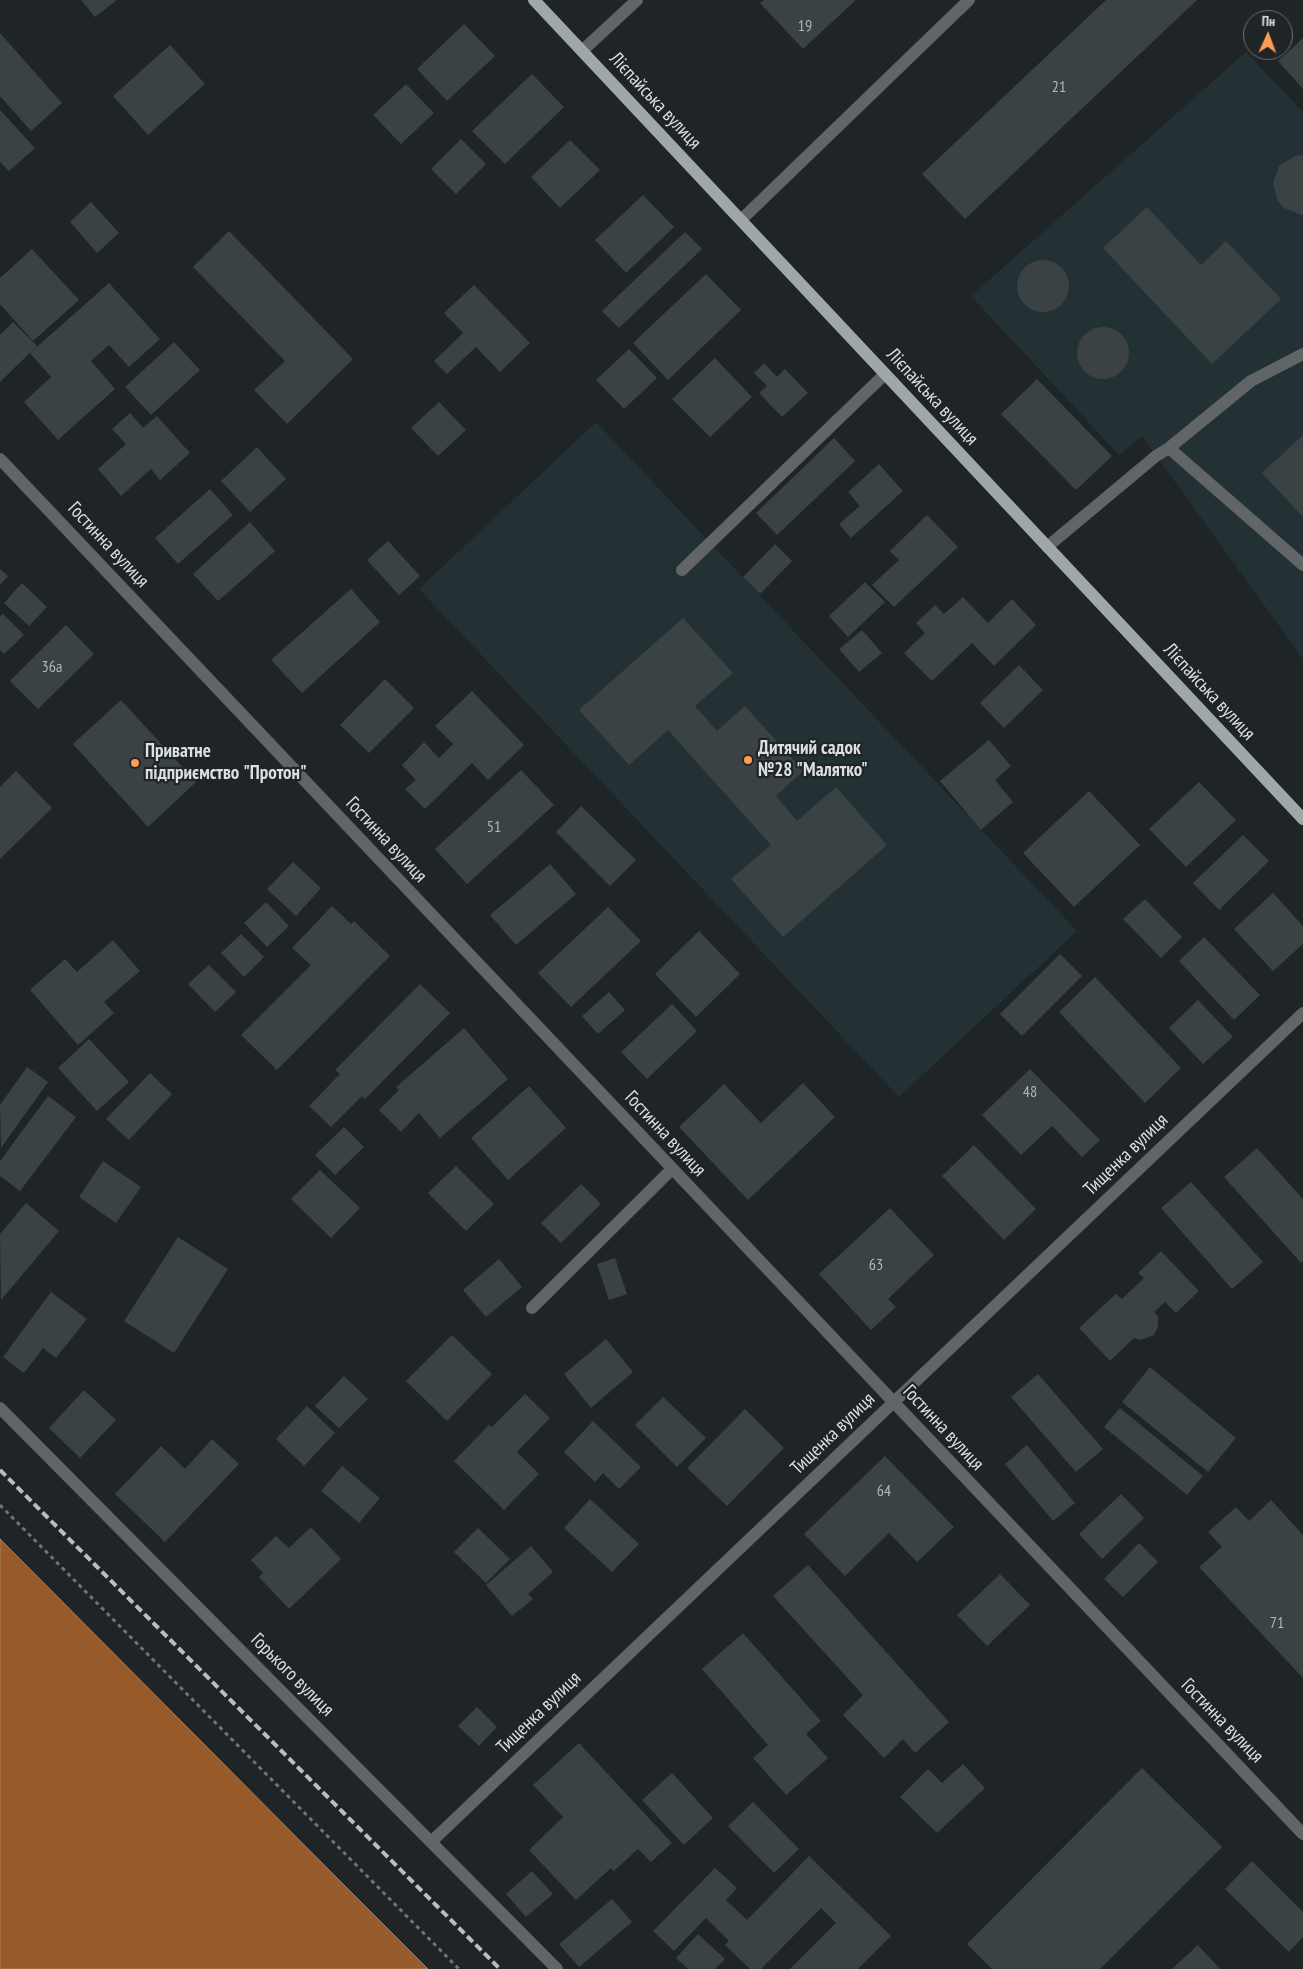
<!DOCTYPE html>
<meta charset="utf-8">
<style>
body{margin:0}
#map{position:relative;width:1303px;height:1969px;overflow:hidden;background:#1f2527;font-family:"PT Sans Narrow",sans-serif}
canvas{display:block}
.north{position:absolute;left:1243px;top:10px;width:50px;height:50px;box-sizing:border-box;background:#1f2527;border:1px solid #6a6f71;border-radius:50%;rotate:2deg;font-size:14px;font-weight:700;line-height:20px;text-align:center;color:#dbdfe1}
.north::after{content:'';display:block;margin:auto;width:18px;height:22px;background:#fc9d53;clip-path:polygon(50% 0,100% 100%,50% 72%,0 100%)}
</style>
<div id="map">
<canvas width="1303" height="1969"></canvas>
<div class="north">Пн</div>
</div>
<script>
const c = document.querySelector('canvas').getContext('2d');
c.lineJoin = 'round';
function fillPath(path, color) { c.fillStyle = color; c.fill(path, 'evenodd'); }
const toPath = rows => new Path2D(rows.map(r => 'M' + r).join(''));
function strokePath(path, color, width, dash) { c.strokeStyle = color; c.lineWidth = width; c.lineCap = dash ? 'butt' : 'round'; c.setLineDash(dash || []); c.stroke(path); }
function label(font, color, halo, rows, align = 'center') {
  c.font = font + ' "PT Sans Narrow",sans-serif'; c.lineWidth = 4.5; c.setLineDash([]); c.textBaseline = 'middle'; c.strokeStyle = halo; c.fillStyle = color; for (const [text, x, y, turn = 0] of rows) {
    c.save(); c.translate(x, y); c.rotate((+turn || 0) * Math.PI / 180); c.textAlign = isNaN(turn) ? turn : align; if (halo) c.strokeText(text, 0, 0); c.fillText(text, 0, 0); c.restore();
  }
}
fillPath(toPath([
 [1246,52,1303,112,1303,659,1142,436,1119,455,971,296],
 [596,422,1077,931,899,1097,419,589]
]), '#233135');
const water = toPath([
 [0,1539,339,1880,428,1969,0,1969,0,1539]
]);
fillPath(water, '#975a2a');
strokePath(water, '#ab8261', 1);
fillPath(toPath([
 [81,0,117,0,95,17],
 [764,0,856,0,803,49,760,3],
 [1106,0,1197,0,965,219,922,174],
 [464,24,495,56,447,101,417,69],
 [0,33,62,103,31,131,0,96],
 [1303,38,1303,89,1278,61],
 [170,45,205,84,148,135,113,96],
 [532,74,564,107,505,164,472,131],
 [406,84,434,113,401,144,373,115],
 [0,110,35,148,9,171,0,162],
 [461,139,486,164,456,194,431,169],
 [570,140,600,170,560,208,531,177],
 [1303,155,1303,215,1302,215,1284,208,1278,201,1273,183,1279,166,1295,156],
 [643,195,674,227,626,273,595,240],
 [91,202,119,233,97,253,70,222],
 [1147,207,1201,265,1226,241,1281,299,1212,364,1103,248],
 [229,231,353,359,287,424,254,390,285,361,193,267],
 [685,232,702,249,619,328,602,311],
 [32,249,79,300,33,341,0,304,0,278],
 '1017 286a26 26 0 1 1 52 0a26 26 0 1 1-52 0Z',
 [706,274,741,310,668,380,633,343],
 [109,283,160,339,129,367,109,345,91,361,115,389,58,440,24,402,51,377,30,353],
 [474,285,530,343,500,372,476,347,447,374,434,361,463,333,444,313],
 [13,322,37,346,0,382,0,335],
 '1077 353a26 26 0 1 1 52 0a26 26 0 1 1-52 0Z',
 [174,342,200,370,151,415,125,387],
 [629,349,657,378,624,409,596,380],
 [715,358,752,397,710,437,672,399],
 [764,363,777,377,785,369,808,393,782,417,759,393,767,386,754,373],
 [1037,379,1112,456,1076,490,1001,414],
 [439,402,466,430,438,456,411,428],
 [130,413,143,428,157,416,190,453,160,480,151,469,121,496,98,469,126,444,112,429],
 [1303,435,1303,517,1262,473],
 [834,438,855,461,777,535,756,513],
 [257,447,286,479,250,512,221,481],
 [879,464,903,491,851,538,839,524,860,506,848,492],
 [210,489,233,515,178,564,155,538],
 [927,515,958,547,894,607,872,585,899,560,890,551],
 [250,522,275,551,218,601,193,574],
 [388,541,420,576,399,595,367,560],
 [775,544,792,561,760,594,743,577],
 [0,569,8,576,0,585],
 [865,582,885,602,848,637,829,616],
 [22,583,47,607,29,626,4,603],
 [351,589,380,622,302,693,271,660],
 [963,597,988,623,1012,599,1036,625,994,666,972,643,932,681,904,653,925,633,916,623,935,605,944,614],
 [3,614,24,635,4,654,0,650,0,616],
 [683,618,733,673,695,706,717,731,745,706,803,771,776,796,797,821,836,787,887,845,783,937,731,879,771,845,668,730,629,765,579,710],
 [66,625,94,654,38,709,10,681],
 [862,630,882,653,859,672,839,649],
 [1019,665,1043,690,1004,728,980,703],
 [385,679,414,708,369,753,340,725],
 [472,691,524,745,488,780,472,763,425,809,405,789,416,780,402,765,424,742,439,758,453,744,435,726],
 [121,700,196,782,148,827,73,744],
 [989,740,1011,766,995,780,1013,802,981,830,940,781],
 [521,770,554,805,467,884,435,849],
 [16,771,52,808,0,859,0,787],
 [1199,782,1236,820,1186,867,1149,829],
 [1089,791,1140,845,1074,907,1023,853],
 [581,806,636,860,610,886,556,832],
 [1243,835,1269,861,1219,910,1193,883],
 [293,862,321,888,296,916,267,889],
 [550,864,576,894,516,945,490,915],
 [1273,893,1303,926,1303,944,1273,971,1234,929],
 [1145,899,1182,937,1161,958,1123,919],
 [266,902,289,926,267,947,244,923],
 [332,906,351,924,354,921,390,956,277,1070,241,1035,311,965,292,948],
 [608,907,641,941,571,1007,538,973],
 [699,931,740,974,696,1017,655,974],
 [241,934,264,957,244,977,221,953],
 [1204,937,1260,995,1234,1020,1179,961],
 [113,940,140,971,104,1002,114,1013,78,1045,30,990,65,959,77,972],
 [1060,954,1082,976,1022,1036,1000,1014],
 [209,965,236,992,215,1012,188,984],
 [1095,977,1181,1068,1145,1103,1059,1012],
 [420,984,450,1013,365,1099,362,1096,331,1127,309,1106,340,1074,335,1070],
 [609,992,625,1010,598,1034,582,1016],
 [1198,1000,1233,1037,1203,1064,1169,1028],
 [672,1004,697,1031,647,1079,621,1052],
 [464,1028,508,1079,440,1138,419,1113,401,1132,379,1110,399,1090,396,1087],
 [89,1039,129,1082,97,1111,58,1068],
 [27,1067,48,1082,1,1148,0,1105],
 [1030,1069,1100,1140,1082,1157,1052,1126,1021,1155,982,1115],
 [150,1073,172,1094,129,1140,106,1119],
 [803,1083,835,1117,748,1200,679,1127,724,1084,761,1123],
 [529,1086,566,1128,508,1180,471,1138],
 [48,1096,76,1117,20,1191,0,1176,0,1161],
 [344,1127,364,1147,335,1175,315,1155],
 [974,1145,1036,1209,1004,1240,942,1176],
 [1257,1148,1303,1199,1303,1261,1301,1263,1224,1177],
 [103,1161,141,1187,116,1223,79,1197],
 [456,1166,494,1204,466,1231,428,1193],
 [320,1170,360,1208,331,1238,291,1199],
 [1191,1182,1263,1262,1232,1289,1161,1208],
 [581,1184,601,1204,561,1243,541,1223],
 [26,1203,59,1231,1,1300,0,1234],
 [890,1208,934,1255,888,1299,896,1307,871,1330,819,1274],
 [178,1237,228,1269,174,1353,124,1321],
 [1161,1251,1199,1291,1176,1313,1165,1302,1154,1312,1158,1316,1158,1326,1154,1335,1141,1340,1134,1338,1110,1361,1079,1328,1116,1294,1122,1299,1144,1278,1138,1273],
 [615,1258,627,1294,609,1300,597,1264],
 [499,1259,522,1287,486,1317,463,1290],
 [51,1292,87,1319,56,1358,43,1348,24,1373,3,1357],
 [452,1335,492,1374,447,1421,406,1381],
 [606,1339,633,1372,591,1408,564,1374],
 [1150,1367,1236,1438,1208,1472,1122,1402],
 [1038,1374,1103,1449,1076,1472,1011,1397],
 [344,1376,368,1399,339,1428,315,1406],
 [84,1390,116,1420,80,1458,49,1428],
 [525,1394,550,1418,517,1452,539,1474,504,1510,454,1461,489,1425,492,1427],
 [663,1397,706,1438,677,1467,635,1425],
 [307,1406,335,1433,304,1466,276,1439],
 [1120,1408,1203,1476,1187,1495,1104,1427],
 [745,1409,784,1448,727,1506,687,1468],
 [593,1421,641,1467,619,1489,603,1473,595,1482,564,1452],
 [212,1439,239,1464,165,1542,115,1494,161,1446,185,1469],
 [1027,1445,1075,1503,1053,1521,1005,1464],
 [885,1456,954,1527,917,1562,889,1533,845,1576,804,1534],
 [342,1466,380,1498,359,1523,321,1491],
 [1121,1494,1144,1518,1102,1559,1079,1534],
 [590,1499,639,1544,612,1572,564,1528],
 [1271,1500,1303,1535,1303,1678,1199,1567,1222,1547,1208,1532,1236,1507,1249,1521],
 [311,1527,341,1559,289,1609,259,1577,263,1573,251,1560,276,1536,289,1548],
 [478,1528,510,1559,486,1583,454,1552],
 [1139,1543,1158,1562,1123,1597,1104,1579],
 [531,1546,553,1572,528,1594,533,1599,512,1616,486,1585],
 [808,1565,949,1722,915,1753,903,1739,884,1758,843,1715,863,1695,773,1596],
 [1000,1574,1030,1605,987,1646,957,1615],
 [743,1633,821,1721,806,1734,828,1758,786,1795,753,1758,768,1745,702,1669],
 [477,1707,497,1727,479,1746,458,1726],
 [579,1743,672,1843,651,1862,638,1849,614,1871,611,1868,576,1900,529,1850,563,1817,533,1785],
 [963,1764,985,1788,937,1833,900,1797,928,1769,942,1783],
 [1142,1768,1222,1847,1100,1969,992,1969,967,1944],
 [672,1773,713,1818,684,1845,642,1800],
 [753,1802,799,1849,774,1873,728,1826],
 [809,1856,891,1936,858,1969,790,1969,836,1923,821,1908,761,1969,750,1969,725,1945,729,1941,706,1918,674,1951,653,1931,715,1868,737,1888,726,1900,747,1920],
 [1252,1861,1303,1912,1303,1937,1289,1952,1225,1889],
 [532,1871,553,1894,526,1917,506,1894],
 [612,1899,632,1922,579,1967,559,1944],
 [698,1934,725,1959,715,1969,688,1969,676,1958],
 [1198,1945,1220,1969,1172,1969]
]), '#3a4244');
strokePath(toPath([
 [0,1505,459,1969]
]), '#6f7476', 3, [4, 4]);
strokePath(toPath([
 [582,51,637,0],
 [741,220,969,0],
 [1169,448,1303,565],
 [0,459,1303,1834],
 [1047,547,1156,456,1169,448,1251,381,1303,354],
 [682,570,885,374],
 [532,1308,672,1169],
 [0,1408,557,1969],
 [431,1842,1303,1013]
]), '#626566', 12);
strokePath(toPath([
 [534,0,1303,819]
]), '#a0a7a9', 12);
strokePath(toPath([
 [0,1470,500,1969]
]), '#b9bec0', 4, [8, 4]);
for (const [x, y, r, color] of [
 [748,760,5,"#fc9d53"],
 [135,763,5,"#fc9d53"]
]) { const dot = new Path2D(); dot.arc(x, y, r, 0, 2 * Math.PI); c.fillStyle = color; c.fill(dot); strokePath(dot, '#1f2527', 2); }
label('16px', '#b3b8ba', null, [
 ["19",805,26],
 ["21",1059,87],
 ["36а",52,667],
 ["51",494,827],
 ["48",1030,1092],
 ["63",876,1265],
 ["64",884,1491],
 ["71",1277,1623]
]);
label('19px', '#dbdfe1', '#1f2527', [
 ["Лієпайська вулиця",655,101,47],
 ["Лієпайська вулиця",932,397,47],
 ["Гостинна вулиця",108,545,47],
 ["Лієпайська вулиця",1209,692,47],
 ["Гостинна вулиця",386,840,47],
 ["Гостинна вулиця",665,1134,47],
 ["Тищенка вулиця",1126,1155,-44],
 ["Гостинна вулиця",943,1428,47],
 ["Тищенка вулиця",833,1434,-44],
 ["Горького вулиця",292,1675,45],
 ["Тищенка вулиця",539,1713,-44],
 ["Гостинна вулиця",1222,1721,46]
]);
label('bold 19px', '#dbdfe1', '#1f2527', [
 ["Дитячий садок",758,749],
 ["№28 \"Малятко\"",758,771],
 ["Приватне",145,752],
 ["підприємство \"Протон\"",145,774]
], 'left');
</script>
